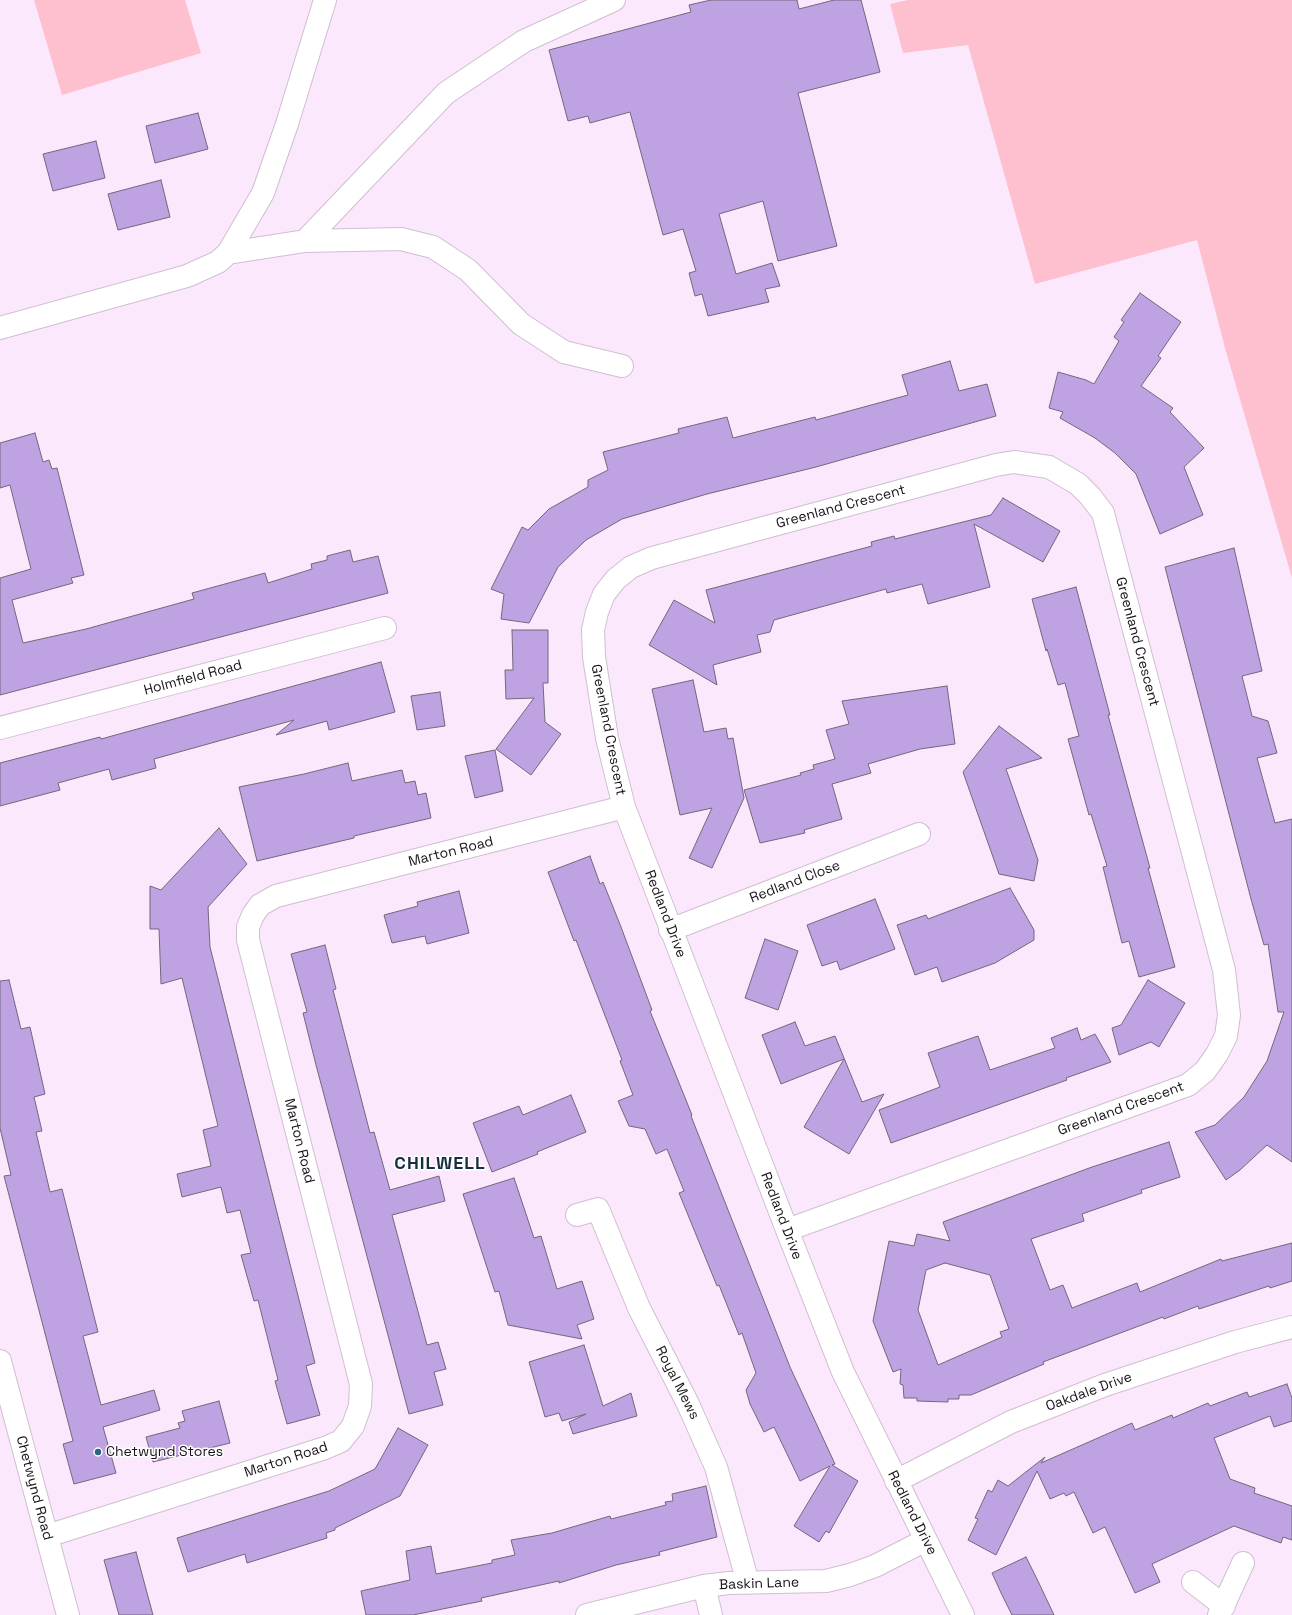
<!DOCTYPE html>
<style>
body{margin:0}
canvas{display:block;background:#fbe8fc}
</style>
<canvas width="1292" height="1615"></canvas>
<script>
const c = document.querySelector('canvas').getContext('2d');
c.lineJoin = 'round';
function fillPath(path, color) { c.fillStyle = color; c.fill(path, 'evenodd'); }
const toPath = rows => new Path2D(rows.map(r => 'M' + r).join(''));
function strokePath(path, color, width, dash) { c.strokeStyle = color; c.lineWidth = width; c.lineCap = dash ? 'butt' : 'round'; c.setLineDash(dash || []); c.stroke(path); }
function label(font, color, halo, rows, align = 'center') {
  c.font = font + ' "Space Grotesk",sans-serif'; c.lineWidth = 3; c.setLineDash([]); c.textBaseline = 'middle'; c.strokeStyle = halo; c.fillStyle = color; for (const [text, x, y, turn = 0] of rows) {
    c.save(); c.translate(x, y); c.rotate((+turn || 0) * Math.PI / 180); c.textAlign = isNaN(turn) ? turn : align; if (halo) c.strokeText(text, 0, 0); c.fillText(text, 0, 0); c.restore();
  }
}
fillPath(toPath([
 [34,0,185,0,201,53,62,95],
 [908,0,1292,0,1292,578,1225,348,1197,240,1035,284,968,45,903,53,890,4]
]), '#fec0cf');
const building = toPath([
 [711,0,797,0,799,9,834,0,861,0,880,72,798,93,837,246,778,261,763,201,719,214,736,274,772,263,780,286,765,289,769,302,708,316,702,294,695,296,689,273,696,271,683,229,663,235,630,112,590,123,588,116,568,121,549,50,691,12,689,5,711,0],
 [198,113,208,149,155,163,146,126,198,113],
 [96,141,105,178,53,191,43,154,96,141],
 [161,180,170,217,118,230,108,194,161,180],
 [1140,293,1181,322,1158,356,1161,358,1141,386,1173,408,1170,412,1204,448,1184,467,1203,515,1160,534,1136,474,1115,453,1095,438,1060,418,1063,412,1049,408,1058,372,1086,380,1094,384,1119,341,1114,337,1124,322,1121,320,1140,293],
 [950,361,959,391,987,384,996,416,816,467,707,494,622,519,586,540,558,567,529,623,501,619,504,594,491,589,522,527,528,530,549,509,588,487,588,480,608,470,603,452,679,433,678,429,727,417,733,438,815,417,816,420,908,395,902,375,950,361],
 [35,433,43,462,49,460,52,469,57,468,84,575,71,578,73,583,12,600,23,643,86,629,194,599,192,593,265,573,268,583,312,569,311,564,327,560,327,556,350,550,353,562,378,556,388,593,0,695,0,578,31,569,10,485,0,488,0,443,35,433],
 [1003,498,1060,531,1043,562,974,524,990,587,928,604,922,584,887,593,886,589,774,620,770,632,757,635,761,652,713,665,717,685,649,645,674,600,715,623,706,590,872,546,871,542,894,536,895,539,991,515,1003,498],
 [1234,548,1262,671,1242,676,1252,716,1268,721,1277,753,1257,758,1275,823,1292,819,1292,1162,1267,1145,1240,1170,1226,1180,1195,1132,1215,1125,1244,1097,1267,1061,1284,1012,1278,1012,1268,944,1264,945,1251,899,1165,567,1234,548],
 [1076,587,1110,715,1108,715,1150,868,1148,868,1175,967,1139,977,1129,941,1122,943,1103,867,1107,866,1091,814,1089,815,1068,739,1079,736,1065,683,1058,685,1047,649,1046,651,1032,599,1076,587],
 [512,630,548,630,548,683,543,683,545,722,561,734,531,775,496,749,534,698,506,699,505,670,513,670,512,630],
 [381,662,395,712,329,730,327,721,276,735,294,720,154,759,156,768,112,780,109,769,58,783,60,790,0,806,0,763,100,737,101,739,381,662],
 [693,680,704,732,726,728,728,739,733,738,744,798,712,868,689,858,712,808,680,815,652,689,693,680],
 [947,686,955,744,920,749,868,764,871,773,832,784,842,819,804,830,805,833,760,843,744,790,801,775,800,773,814,769,813,765,835,759,826,730,849,724,842,701,947,686],
 [440,692,445,726,417,730,411,696,440,692],
 [999,726,1042,758,1006,769,1038,860,1034,881,999,874,963,772,999,726],
 [495,750,503,791,475,798,465,756,495,750],
 [348,763,352,781,402,770,405,783,415,781,418,795,426,793,431,818,354,836,354,838,257,861,239,787,304,774,348,763],
 [219,828,247,864,208,907,210,947,315,1363,306,1366,320,1415,287,1424,275,1381,278,1380,258,1300,254,1301,241,1255,251,1253,240,1210,227,1213,221,1187,182,1197,177,1174,211,1166,203,1130,218,1126,182,978,161,984,159,929,150,929,150,886,161,890,219,828],
 [590,856,600,884,603,882,621,927,652,1010,650,1011,692,1115,691,1116,790,1367,835,1464,832,1465,858,1481,829,1533,826,1531,819,1542,794,1526,830,1466,800,1481,774,1427,764,1432,750,1404,746,1390,756,1373,742,1333,739,1335,719,1285,717,1286,679,1193,684,1191,667,1149,656,1154,645,1129,629,1126,618,1101,633,1095,620,1061,622,1060,576,940,574,941,548,872,590,856],
 [1010,888,1034,930,1034,940,995,963,942,982,937,967,915,975,897,925,926,915,928,919,1010,888],
 [459,891,469,933,427,944,425,936,392,943,384,915,418,906,417,902,459,891],
 [875,899,895,949,840,970,837,961,822,966,807,925,875,899],
 [765,939,798,951,778,1010,745,998,765,939],
 [325,945,336,989,333,990,363,1106,370,1133,374,1132,390,1190,439,1176,445,1201,392,1215,427,1345,438,1342,446,1369,434,1372,443,1405,409,1414,316,1065,303,1013,307,1012,291,954,325,945],
 [9,980,21,1029,30,1027,45,1094,34,1097,42,1131,36,1132,50,1192,62,1189,98,1332,83,1336,101,1405,154,1390,160,1410,103,1427,116,1473,74,1484,63,1444,73,1441,4,1176,11,1175,0,1128,0,981,9,980],
 [1148,980,1185,1003,1159,1047,1151,1042,1119,1055,1112,1028,1121,1025,1148,980],
 [795,1022,805,1046,835,1036,862,1102,884,1094,849,1154,804,1127,844,1059,781,1084,762,1035,795,1022],
 [1077,1028,1081,1040,1095,1034,1111,1062,1066,1078,1067,1080,1039,1090,891,1143,879,1110,940,1087,928,1053,978,1036,990,1070,1055,1048,1051,1038,1077,1028],
 [571,1095,586,1132,537,1152,538,1154,492,1172,473,1123,519,1106,523,1115,571,1095],
 [1169,1142,1180,1177,1141,1190,1142,1193,1082,1214,1084,1221,1031,1239,1050,1290,1063,1285,1072,1308,1137,1283,1140,1292,1221,1259,1222,1261,1292,1243,1292,1281,1270,1288,1269,1286,1199,1309,1198,1306,1164,1319,1163,1317,1043,1362,1044,1364,971,1395,959,1395,959,1399,948,1399,948,1402,917,1401,917,1398,904,1398,903,1385,900,1384,901,1369,893,1372,873,1321,889,1241,914,1246,917,1234,950,1241,943,1222,1092,1167,1169,1142],
 [945,1263,990,1275,1009,1329,1000,1332,1002,1337,938,1365,918,1310,926,1270,945,1263],
 [514,1178,534,1238,541,1236,557,1289,582,1281,594,1319,577,1325,582,1339,508,1325,499,1291,495,1292,463,1194,514,1178],
 [584,1345,603,1406,631,1393,637,1416,573,1434,569,1422,586,1414,562,1421,559,1413,545,1417,529,1362,584,1345],
 [1287,1384,1292,1398,1292,1421,1274,1427,1270,1416,1214,1438,1230,1479,1255,1488,1254,1493,1292,1506,1292,1540,1283,1537,1281,1543,1234,1526,1152,1564,1160,1582,1135,1593,1105,1527,1093,1533,1074,1492,1066,1496,1064,1493,1050,1499,1037,1471,996,1555,968,1540,978,1519,975,1518,988,1490,992,1492,998,1480,1008,1486,1045,1457,1041,1463,1132,1423,1135,1430,1172,1415,1173,1418,1208,1403,1210,1406,1247,1392,1249,1397,1287,1384],
 [219,1401,230,1443,153,1462,146,1437,180,1428,178,1423,185,1421,182,1411,219,1401],
 [398,1428,428,1445,400,1496,335,1528,335,1530,326,1533,327,1538,247,1563,245,1554,188,1572,177,1538,329,1491,375,1469,398,1428],
 [706,1486,717,1537,659,1552,660,1555,616,1565,559,1583,559,1581,481,1598,482,1601,413,1615,366,1615,361,1591,410,1580,406,1551,431,1546,436,1574,492,1563,492,1560,515,1555,511,1540,552,1533,610,1516,611,1519,666,1505,665,1502,673,1501,672,1494,706,1486],
 [136,1552,153,1615,119,1615,104,1560,136,1552],
 [1026,1557,1037,1579,1054,1615,1012,1615,1002,1595,992,1573,1026,1557]
]);
fillPath(building, '#bfa2e1');
strokePath(building, '#71687c', 1);
const minor = toPath([
 [305,241,446,93,524,41,614,0],
 [228,253,263,193,287,124,325,0],
 [0,328,187,276,218,262,228,253,305,241,401,239,433,247,468,270,521,324,564,352,622,366],
 [0,728,385,628],
 [670,930,919,834],
 [577,1215,598,1209,639,1308,688,1404,716,1467,748,1583],
 [787,1230,1188,1085,1205,1071,1217,1054,1226,1036,1229,1015,1224,970,1103,513,1090,496,1078,484,1049,467,1014,462,996,465,652,558,631,567,616,579,604,594,597,612,593,630,594,657,607,738,624,807,787,1230,843,1372,963,1615],
 [0,1361,68,1615],
 [896,1481,1011,1422,1105,1385,1235,1342,1292,1327],
 [47,1536,325,1448,341,1441,353,1426,360,1406,361,1384,248,940,248,927,253,915,260,905,276,896,624,807],
 [1193,1582,1224,1606],
 [704,1586,711,1615],
 [587,1615,704,1586,729,1583,826,1581,850,1575,875,1566,926,1540],
 [1219,1615,1243,1563]
]);
strokePath(minor, '#d0bed1', 24);
strokePath(minor, '#fff', 22);
for (const [x, y, r, color] of [
 [98,1452,4,"#2a667e"]
]) { const dot = new Path2D(); dot.arc(x, y, r, 0, 2 * Math.PI); c.fillStyle = color; c.fill(dot); strokePath(dot, '#fff', 1.5); }
label('14px', '#181219', '#fff', [
 ["Greenland Crescent",841,507,-15],
 ["Greenland Crescent",1137,642,75],
 ["Holmfield Road",193,678,-15],
 ["Greenland Crescent",608,730,79],
 ["Marton Road",451,852,-14],
 ["Redland Close",795,882,-21],
 ["Redland Drive",665,914,69],
 ["Greenland Crescent",1121,1109,-20],
 ["Marton Road",299,1141,76],
 ["Redland Drive",781,1216,69],
 ["Royal Mews",677,1383,63],
 ["Oakdale Drive",1089,1392,-20],
 ["Marton Road",286,1460,-18],
 ["Chetwynd Road",34,1488,75],
 ["Redland Drive",912,1513,63],
 ["Baskin Lane",759,1584,-2]
]);
label('14px', '#181219', '#fff', [
 ["Chetwynd Stores",106,1452]
], 'left');
c.letterSpacing = '1px';
label('bold 18px', '#13303b', '#fff', [
 ["CHILWELL",440,1164]
]);
c.letterSpacing = '0px';
</script>
